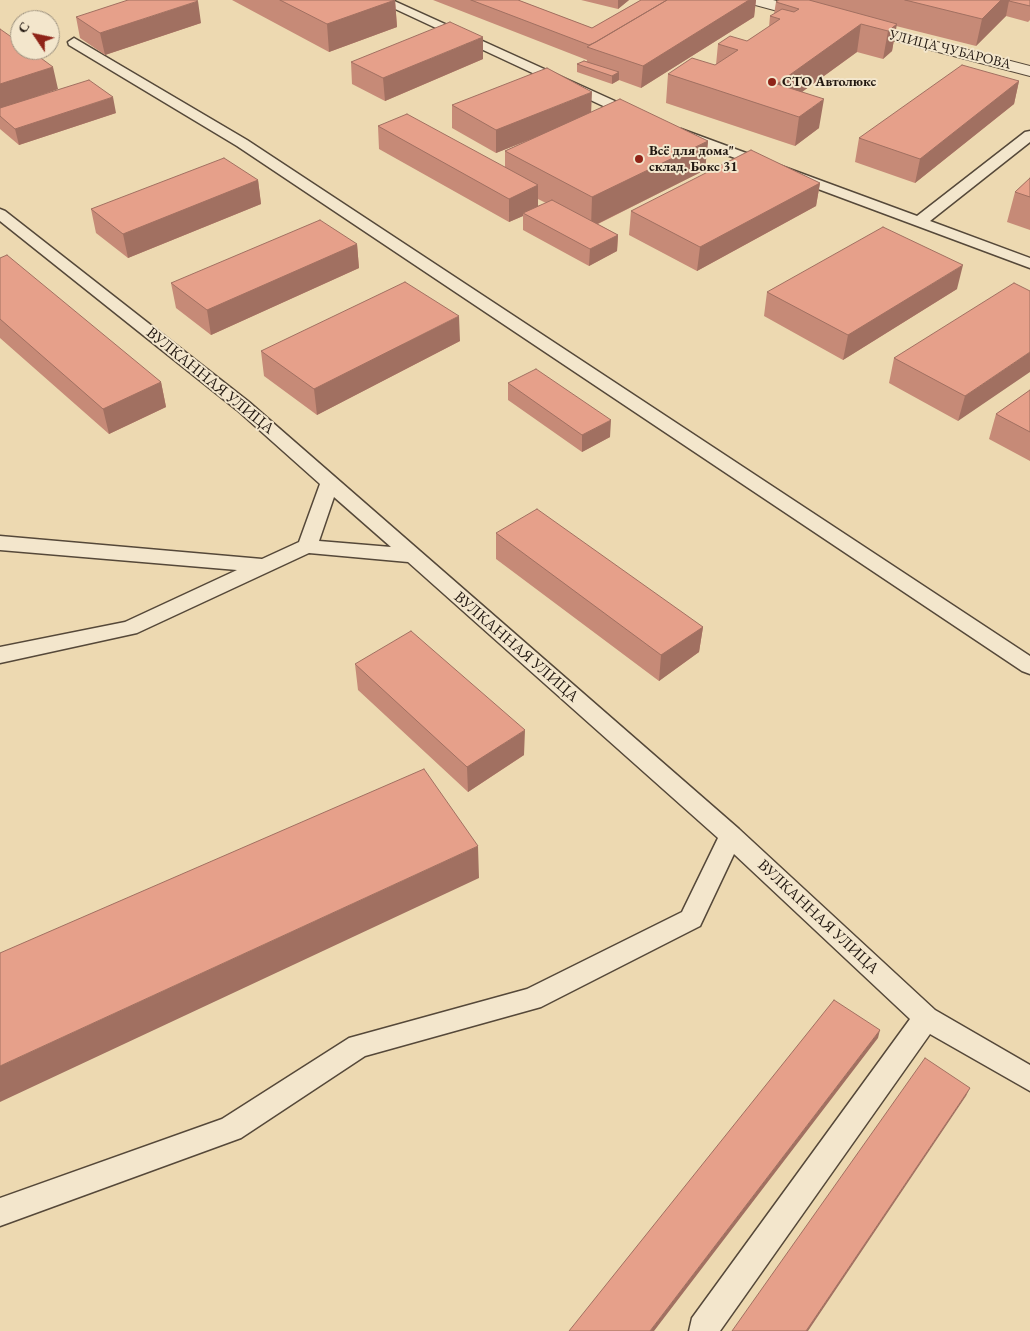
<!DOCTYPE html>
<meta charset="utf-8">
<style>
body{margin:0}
#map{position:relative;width:1030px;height:1331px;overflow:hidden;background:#edd9b1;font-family:"EB Garamond",serif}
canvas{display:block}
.north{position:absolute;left:10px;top:10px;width:50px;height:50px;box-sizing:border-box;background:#f3e6cc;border:1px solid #9f9481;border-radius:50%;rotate:304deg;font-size:14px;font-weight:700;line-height:20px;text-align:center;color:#221811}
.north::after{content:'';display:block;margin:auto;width:18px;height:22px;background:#8f2418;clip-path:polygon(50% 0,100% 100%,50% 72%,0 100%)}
</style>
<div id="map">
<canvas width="1030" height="1331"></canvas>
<div class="north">С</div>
</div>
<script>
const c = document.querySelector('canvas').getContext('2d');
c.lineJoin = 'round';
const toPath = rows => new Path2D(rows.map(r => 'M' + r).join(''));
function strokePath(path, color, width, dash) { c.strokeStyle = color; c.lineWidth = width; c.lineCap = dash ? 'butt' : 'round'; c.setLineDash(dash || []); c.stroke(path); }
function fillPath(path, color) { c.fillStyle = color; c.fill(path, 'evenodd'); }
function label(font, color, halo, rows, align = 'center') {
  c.font = font + ' "EB Garamond",serif'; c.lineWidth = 4; c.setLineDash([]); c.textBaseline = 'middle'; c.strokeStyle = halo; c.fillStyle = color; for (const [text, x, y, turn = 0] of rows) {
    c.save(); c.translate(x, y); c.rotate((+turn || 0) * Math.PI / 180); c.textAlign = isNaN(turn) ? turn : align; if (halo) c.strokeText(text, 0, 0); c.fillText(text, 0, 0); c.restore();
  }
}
const service = toPath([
 [376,0,392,0,639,112,641,115,634,119,629,118,376,0],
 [74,38,247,140,1030,656,1030,674,1022,671,237,146,69,45,68,42,74,38],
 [681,129,917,216,1025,132,1030,131,1030,142,930,221,1030,258,1030,268,676,136,674,133,681,129],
 [0,209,5,211,249,402,739,829,935,1010,1030,1065,1030,1091,930,1034,720,1331,689,1331,692,1318,910,1019,734,854,700,926,541,1007,365,1056,241,1138,0,1226,0,1198,222,1119,349,1038,527,989,682,912,718,838,408,562,309,553,137,633,0,663,0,647,125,622,237,570,0,550,0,536,262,559,299,542,320,484,237,410,0,221,0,209],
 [334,497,391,547,319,541,334,497]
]);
const tertiary = toPath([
 [746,0,773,0,817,12,819,15,811,20,748,3,746,0],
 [860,22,1030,66,1030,76,854,30,852,27,854,24,860,22]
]);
strokePath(service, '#554839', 3);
strokePath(tertiary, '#554839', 2);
fillPath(service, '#f3e6cc');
fillPath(tertiary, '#f3e6cc');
fillPath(toPath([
 [232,0,395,0,397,27,329,52],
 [433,0,518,0,592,28,641,0,756,0,754,17,641,88,619,80,612,84,577,72,577,64,587,61,587,60],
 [581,0,629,0,618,9],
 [779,0,1030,0,1030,20,1028,22,1006,16,976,46,896,26,892,51,883,59,857,52,802,92,819,128,795,146,666,103,668,74,715,65,716,65,718,44,747,41,769,27,770,16,774,14,776,2],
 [76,17,201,23,105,55,80,38],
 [0,29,58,89,33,98,116,113,19,145,0,129],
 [483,59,385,101,352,84,351,62],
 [1019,81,1014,104,915,183,855,162,859,138],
 [452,105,591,112,708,141,705,170,598,224,618,235,617,251,589,266,523,230,523,216,509,222,379,149,378,126,505,167,505,151,529,140,496,153,452,128],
 [538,199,546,203,538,206],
 [1030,178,1030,230,1007,222,1015,192],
 [258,180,261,204,128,258,96,233,91,209],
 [820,183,816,206,697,271,629,235,631,211],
 [357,244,359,268,211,335,176,308,171,283],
 [0,258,161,382,166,407,109,434,0,338],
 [957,289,843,360,764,316,767,292],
 [1030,291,958,421,889,383,894,358],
 [460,341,317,415,264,376,261,351],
 [508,383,610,437,582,452,508,400],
 [1030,390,1030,461,989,439,996,414],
 [496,533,703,627,699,652,659,681,496,559],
 [355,664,524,755,468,792,358,690]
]), '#c68a77');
fillPath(toPath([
 [395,0,397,27,329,52,327,24],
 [618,0,629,0,618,9],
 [749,0,756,0,754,17,641,88,643,66],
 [1001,0,1022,0,1009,1,1006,16,976,46,982,19],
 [198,1,201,23,105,55,100,33],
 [861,24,857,52,777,110,777,84],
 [897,24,892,51,883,59,888,31],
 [483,37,483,59,385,101,383,78],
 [53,67,58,89,0,109,0,84],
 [619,72,619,80,612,84,612,76],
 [1019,81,1014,104,915,183,920,159],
 [592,92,591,115,496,153,496,130],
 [113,97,116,113,19,145,15,129],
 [824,99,819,128,795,146,799,117],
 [708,141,705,170,591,227,592,197],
 [258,180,261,204,128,258,123,234],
 [820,183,816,206,697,271,700,247],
 [538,185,538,209,523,213,523,216,509,222,509,199],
 [618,235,617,251,589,266,590,249],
 [357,244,359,268,211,335,207,310],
 [963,265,957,289,843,360,848,335],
 [459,316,460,341,317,415,314,389],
 [1030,352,1030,372,958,421,965,396],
 [161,382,166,407,109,434,103,409],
 [611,420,610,437,582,452,582,435],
 [703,627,699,652,659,681,661,655],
 [525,730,524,755,468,792,467,767],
 [478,846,479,878,0,1102,0,1066],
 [880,1030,878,1038,654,1331,650,1331],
 [970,1088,966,1096,808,1331,806,1331]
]), '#a17061');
const building = toPath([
 [128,0,196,0,198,1,100,33,76,17,128,0],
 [280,0,395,0,327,24,280,0],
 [471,0,518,0,592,28,641,0,667,0,596,42,589,45,471,0],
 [667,0,749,0,643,66,587,47,667,0],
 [779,0,809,0,897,24,888,31,861,24,777,84,824,99,799,117,668,74,692,58,715,65,738,50,718,44,730,36,747,41,780,19,770,16,782,9,794,12,799,9,776,2,779,0],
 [905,0,1001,0,982,19,905,0],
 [1010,0,1030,0,1030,6,1009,1,1010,0],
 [450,22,483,37,383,78,351,62,450,22],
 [0,29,20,43,20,50,30,50,53,67,0,84,0,29],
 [584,61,619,72,612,76,577,64,584,61],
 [962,65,1019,81,920,159,859,138,962,65],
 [547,68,592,92,496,130,452,105,547,68],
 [89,80,113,97,15,129,0,116,0,108,89,80],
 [620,99,708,141,592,197,505,151,620,99],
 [407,114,538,185,509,199,378,126,407,114],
 [751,150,820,183,700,247,631,211,751,150],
 [224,158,258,180,123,234,91,209,224,158],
 [1030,178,1030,197,1015,192,1030,178],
 [552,200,618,235,590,249,523,213,552,200],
 [320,220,357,244,207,310,171,283,320,220],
 [883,227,963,265,848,335,767,292,883,227],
 [7,255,161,382,103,409,0,319,0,258,7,255],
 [405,282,459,316,314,389,261,351,405,282],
 [1014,283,1030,291,1030,352,965,396,894,358,1014,283],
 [536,369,611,420,582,435,508,383,536,369],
 [1030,390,1030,432,996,414,1030,390],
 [537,509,703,627,661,655,496,533,537,509],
 [411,631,525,730,467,767,355,664,411,631],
 [424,769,478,846,0,1066,0,953,424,769],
 [834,1000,880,1030,650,1331,569,1331,834,1000],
 [925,1058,970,1088,806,1331,732,1331,925,1058]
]);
fillPath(building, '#e6a08a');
strokePath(building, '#a17061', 1);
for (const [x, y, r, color] of [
 [772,82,5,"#8f2418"],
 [639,159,5,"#8f2418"]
]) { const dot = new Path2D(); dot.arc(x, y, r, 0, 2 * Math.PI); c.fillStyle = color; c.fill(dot); strokePath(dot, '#f3e6cc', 2); }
label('14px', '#221811', '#f3e6cc', [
 ["УЛИЦА ЧУБАРОВА",950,50,14]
]);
label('bold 14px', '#221811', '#f3e6cc', [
 ["СТО Автолюкс",782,82],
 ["Всё для дома\"",649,151],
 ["склад. Бокс 31",649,167]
], 'left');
label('16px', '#221811', '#f3e6cc', [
 ["ВУЛКАННАЯ УЛИЦА",210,381,39],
 ["ВУЛКАННАЯ УЛИЦА",516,647,41],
 ["ВУЛКАННАЯ УЛИЦА",818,917,43]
]);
</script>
